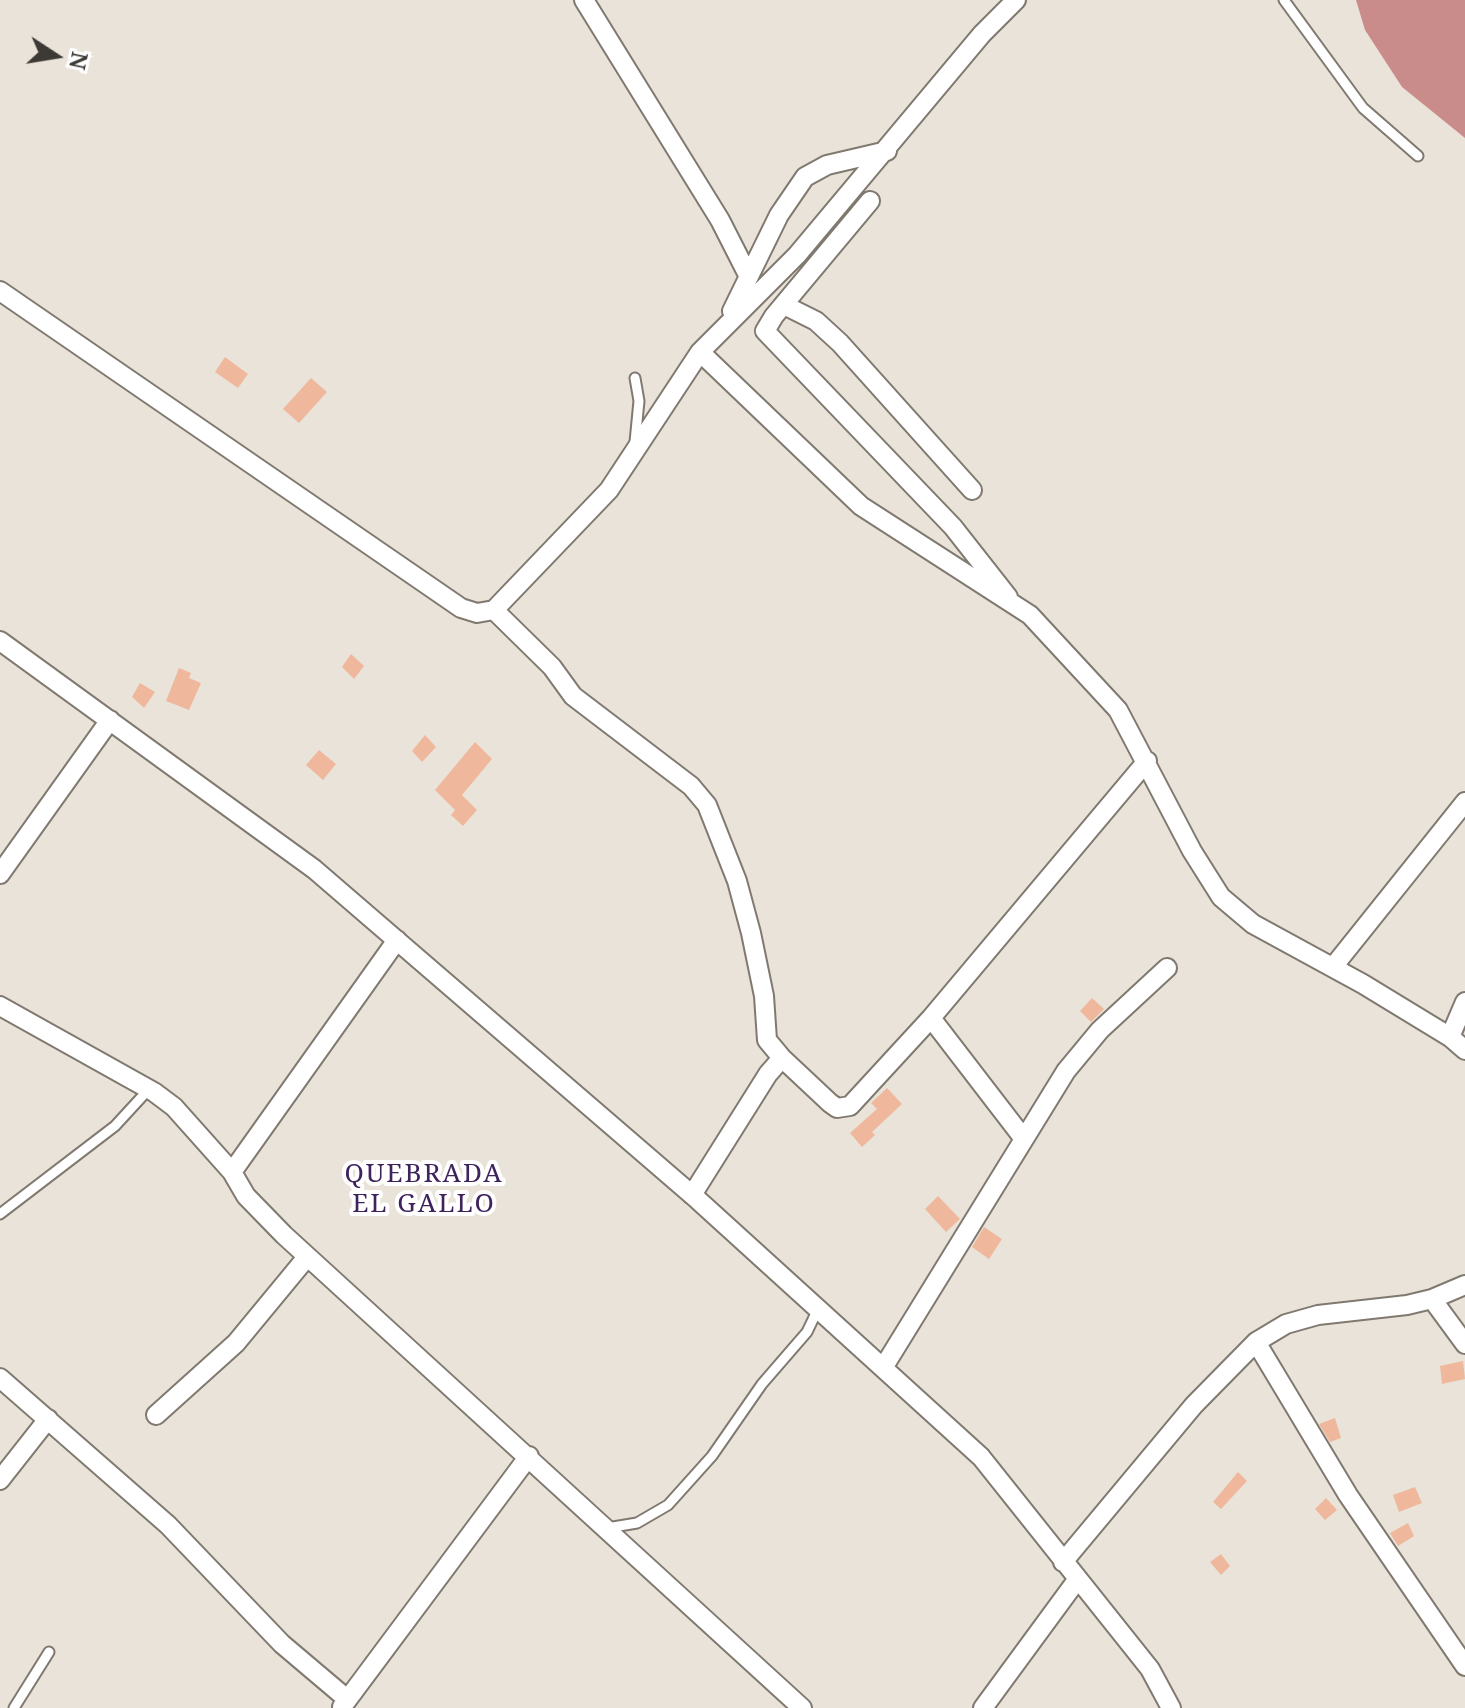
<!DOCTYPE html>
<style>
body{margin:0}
#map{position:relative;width:1465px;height:1708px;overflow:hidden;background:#eae3d9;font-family:"Noto Serif",serif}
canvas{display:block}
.north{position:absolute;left:16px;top:16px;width:80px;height:80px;-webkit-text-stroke:6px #fff;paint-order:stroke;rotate:102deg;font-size:22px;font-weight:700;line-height:32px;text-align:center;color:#3d3a36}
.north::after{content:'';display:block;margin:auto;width:28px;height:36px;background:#3d3a36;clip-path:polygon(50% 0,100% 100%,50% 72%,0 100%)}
</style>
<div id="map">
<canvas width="1465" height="1708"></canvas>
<div class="north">N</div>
</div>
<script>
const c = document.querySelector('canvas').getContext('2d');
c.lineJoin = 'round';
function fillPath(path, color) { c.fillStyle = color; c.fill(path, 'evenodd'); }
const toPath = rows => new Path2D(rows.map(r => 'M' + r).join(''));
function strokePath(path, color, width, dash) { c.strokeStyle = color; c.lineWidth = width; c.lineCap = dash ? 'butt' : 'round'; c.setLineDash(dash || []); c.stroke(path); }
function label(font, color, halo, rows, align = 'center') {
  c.font = font + ' "Noto Serif",serif'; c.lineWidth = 8; c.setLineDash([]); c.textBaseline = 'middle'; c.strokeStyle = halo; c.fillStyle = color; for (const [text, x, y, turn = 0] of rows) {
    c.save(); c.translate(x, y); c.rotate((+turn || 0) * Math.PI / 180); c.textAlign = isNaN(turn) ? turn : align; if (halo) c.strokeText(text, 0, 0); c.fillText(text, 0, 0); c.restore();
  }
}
fillPath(toPath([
 [1356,0,1465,0,1465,138,1402,87,1365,30]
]), '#c98c8a');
fillPath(toPath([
 [225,357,248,374,238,388,215,372],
 [311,378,327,392,299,423,283,409],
 [351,654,364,666,354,679,342,667],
 [179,668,191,673,189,678,201,683,189,710,166,701],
 [140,683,155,692,144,708,132,697],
 [425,735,436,747,422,762,412,751],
 [475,742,492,759,462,795,477,810,463,826,451,815,455,810,435,790],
 [319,750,336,764,323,780,306,765],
 [1092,998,1104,1009,1091,1022,1080,1011],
 [887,1088,902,1104,872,1132,875,1135,862,1147,850,1133,877,1109,871,1103],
 [938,1196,960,1219,946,1232,925,1209],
 [984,1227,1002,1239,989,1259,972,1247],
 [1463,1361,1465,1379,1442,1384,1440,1366],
 [1335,1418,1341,1438,1330,1442,1319,1424],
 [1238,1472,1247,1481,1221,1509,1213,1502],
 [1415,1487,1422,1503,1399,1512,1393,1495],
 [1326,1498,1337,1510,1325,1520,1315,1509],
 [1408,1523,1414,1536,1398,1546,1390,1533],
 [1221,1554,1230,1566,1221,1575,1210,1562]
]), '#efb89c');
const lane = toPath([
 [1284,0,1363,108,1418,156],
 [635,442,639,401,635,378],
 [0,1214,115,1126,149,1089],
 [607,1528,637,1523,668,1505,712,1456,762,1384,807,1332,818,1309],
 [14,1708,49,1652]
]);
const street = toPath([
 [584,0,720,220,748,275],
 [870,201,774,316,765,331,953,527,1008,597],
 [0,291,461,608,477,613,494,610,609,490,700,352,797,255,982,34,1016,0],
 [784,305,816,321,840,343,972,490],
 [732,311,779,215,805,177,827,165,887,151],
 [700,352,861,506,1030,615,1118,710,1192,851,1221,897,1253,924,1363,984,1450,1037,1465,1050],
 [494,610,552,667,573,696,691,786,707,805,737,881,751,933,764,996,767,1040,782,1058],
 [0,641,314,869,698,1200,981,1457,1150,1669,1171,1708],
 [0,874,110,720],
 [1333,967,1465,802],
 [0,1006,154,1092,174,1107,232,1172,246,1196,284,1235,802,1708],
 [931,1018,1024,1139],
 [1450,1037,1465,1002],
 [232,1172,397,940],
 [692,1195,768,1074,782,1058,830,1103,837,1108,850,1106,931,1018,1147,761],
 [1432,1299,1465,1344],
 [1256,1342,1348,1495,1465,1666],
 [883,1368,1066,1071,1100,1030,1167,968],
 [0,1378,168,1525,282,1644,347,1699],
 [156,1415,236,1343,307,1257],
 [0,1480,48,1419],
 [1063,1562,1194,1405,1256,1342,1286,1324,1318,1315,1407,1305,1432,1299,1465,1285],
 [342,1707,529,1456],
 [983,1708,1077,1580]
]);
strokePath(lane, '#807970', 13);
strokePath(street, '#807970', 22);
strokePath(lane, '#fff', 9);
strokePath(street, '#fff', 18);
c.letterSpacing = '2px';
label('26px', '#3e235c', '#fff', [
 ["QUEBRADA",424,1175],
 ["EL GALLO",424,1205]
]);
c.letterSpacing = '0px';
</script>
